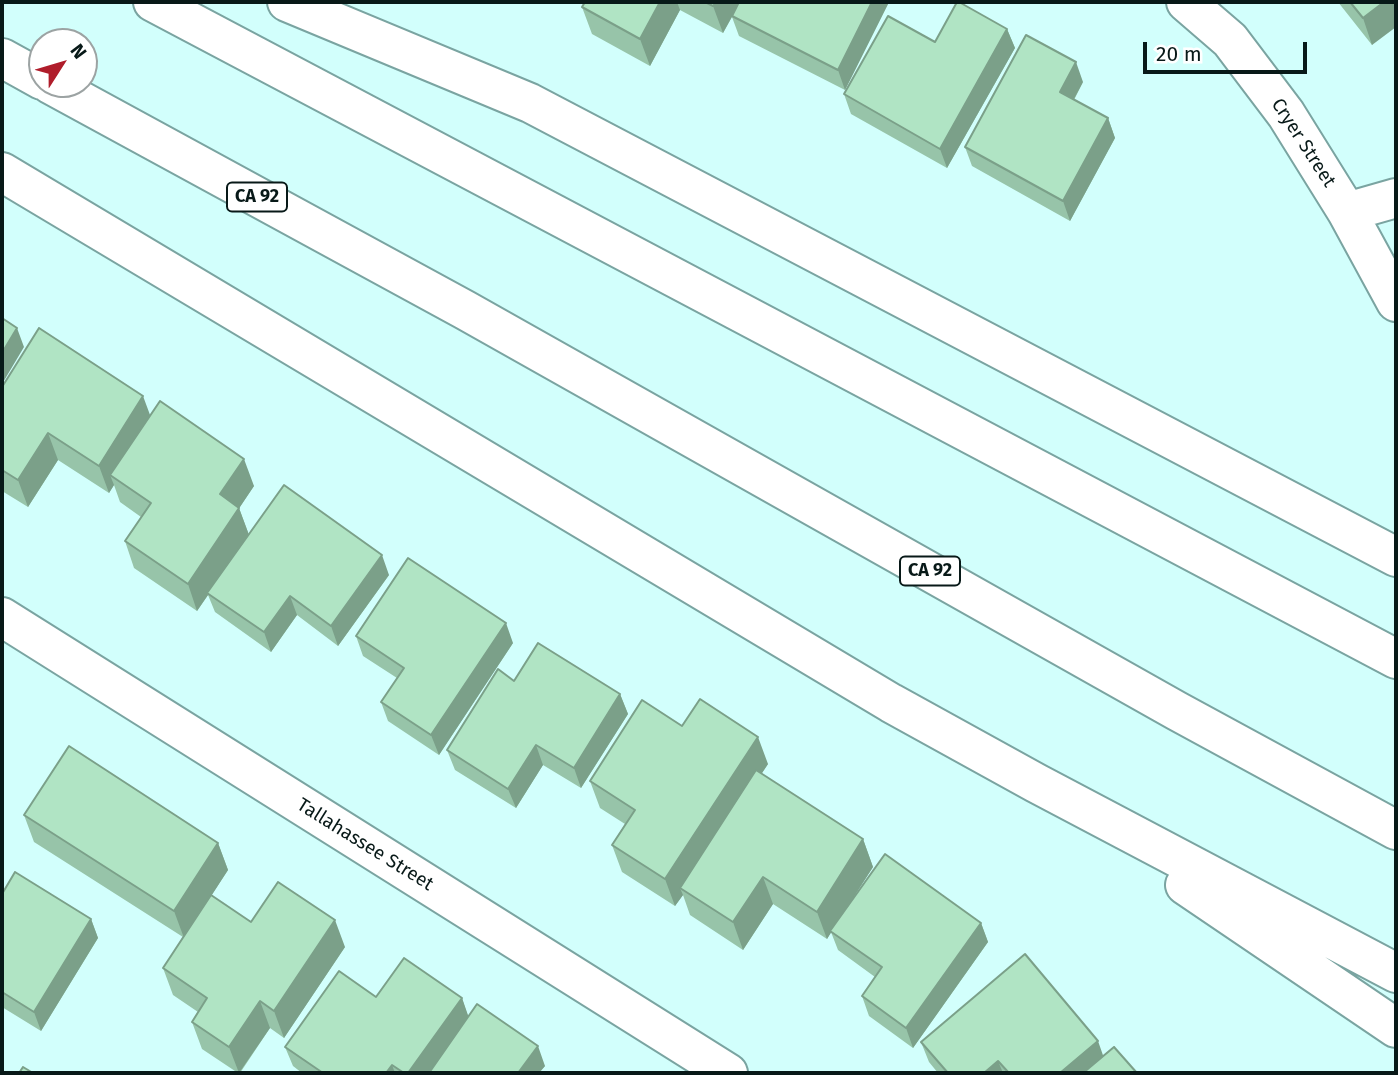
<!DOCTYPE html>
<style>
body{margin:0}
#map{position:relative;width:1398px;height:1075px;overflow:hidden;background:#d2fffc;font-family:"Fira Sans",sans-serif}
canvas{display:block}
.frame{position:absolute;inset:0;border:4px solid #081918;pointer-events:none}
.north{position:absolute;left:28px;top:28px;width:70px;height:70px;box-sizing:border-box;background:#fff;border:2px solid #9ca3a3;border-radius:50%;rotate:53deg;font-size:19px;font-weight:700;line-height:28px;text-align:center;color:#081918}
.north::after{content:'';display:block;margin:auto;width:24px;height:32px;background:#b01d2b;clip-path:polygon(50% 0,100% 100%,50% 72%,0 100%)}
.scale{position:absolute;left:1143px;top:42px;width:164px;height:32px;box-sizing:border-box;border:4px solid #081918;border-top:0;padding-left:9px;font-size:21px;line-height:24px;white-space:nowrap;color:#081918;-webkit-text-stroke:5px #fff;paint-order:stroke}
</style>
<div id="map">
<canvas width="1398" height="1075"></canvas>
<div class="frame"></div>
<div class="north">N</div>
<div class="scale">20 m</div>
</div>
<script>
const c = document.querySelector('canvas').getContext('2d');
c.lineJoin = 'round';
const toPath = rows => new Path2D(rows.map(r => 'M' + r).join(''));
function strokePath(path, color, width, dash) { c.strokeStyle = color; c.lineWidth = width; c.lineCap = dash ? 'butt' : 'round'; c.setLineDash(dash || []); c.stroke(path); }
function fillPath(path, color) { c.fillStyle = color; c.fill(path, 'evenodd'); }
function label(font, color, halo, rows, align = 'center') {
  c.font = font + ' "Fira Sans",sans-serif'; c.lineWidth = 5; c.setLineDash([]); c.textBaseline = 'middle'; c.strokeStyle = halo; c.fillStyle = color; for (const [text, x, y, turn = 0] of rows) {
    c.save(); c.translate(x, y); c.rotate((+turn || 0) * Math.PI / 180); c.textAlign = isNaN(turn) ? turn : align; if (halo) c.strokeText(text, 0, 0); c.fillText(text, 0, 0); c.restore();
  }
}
const minor = toPath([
 [1186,2,1230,40,1286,114,1347,212,1396,302],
 [1347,212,1396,198],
 [2,617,728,1073]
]);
const motorway = toPath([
 [153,2,1396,659],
 [287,2,530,103,1396,557],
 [2,58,42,80],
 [50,84,465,310,1177,711,1396,830],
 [2,172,891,703,1036,783,1396,973],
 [1185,885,1396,1028]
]);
strokePath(minor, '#7aa4a1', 42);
strokePath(motorway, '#7aa4a1', 42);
strokePath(minor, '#fff', 38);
strokePath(motorway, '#fff', 38);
fillPath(toPath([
 [585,2,889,2,845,90,739,36,732,17,723,33,680,10,650,66,592,34,582,7],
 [1338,2,1396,2,1372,45],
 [1007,29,1015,48,947,168,851,114,844,94,935,42],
 [1083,82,1074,100,1108,118,1115,138,1070,221,972,166,965,147],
 [2,387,150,415,254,486,239,508,249,535,389,575,338,646,297,615,271,652,215,612,208,595,197,611,134,568,125,541,141,517,120,502,114,485,109,493,58,460,28,507,2,491],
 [356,636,513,643,439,755,388,721,381,702,397,678,363,656],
 [514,681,620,694,628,714,581,788,543,765,516,808,455,770,447,750],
 [682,726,768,764,761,774,863,839,873,867,843,913,981,923,988,942,913,1048,869,1016,862,996,875,977,838,950,831,932,827,939,773,904,743,950,690,915,683,895,675,906,622,872,612,845,625,824,600,808,590,781],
 [24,815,218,843,228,870,211,896,251,922,345,947,284,1038,270,1028,240,1073,238,1073,202,1049,192,1022,198,1012,173,995,163,968,183,937,34,842],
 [2,894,91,919,98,938,41,1031,2,1007],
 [376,997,462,998,468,1017,545,1066,539,1073,302,1073,293,1066,285,1047],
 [921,1042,1103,1056,1137,1073,938,1073,929,1062]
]), '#97c4a9');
fillPath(toPath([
 [660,2,677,2,680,10,650,66,640,39],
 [716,2,740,2,723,33,713,6],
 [872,2,889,2,845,90,838,70],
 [1384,2,1396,2,1396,27,1372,45,1363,18],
 [1007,29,1015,48,947,168,940,149],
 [1076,62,1083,82,1067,112,1060,92],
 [1108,118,1115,138,1070,221,1063,201],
 [17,328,24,347,2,384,2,353],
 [143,396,153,423,110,475,114,485,109,493,99,466],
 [48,433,58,460,28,507,18,480],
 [244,459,254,486,230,522,220,494],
 [239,508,249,535,207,593,208,595,197,611,188,584],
 [382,555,389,575,338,646,331,626],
 [290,596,297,615,271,652,264,632],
 [506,623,513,643,439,755,431,735],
 [620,694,628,714,581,788,574,768],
 [758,737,768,764,685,891,680,888,683,895,675,906,665,879],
 [536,745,543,765,516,808,508,789],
 [863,839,873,867,827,939,817,912],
 [218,843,228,870,184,938,174,911],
 [763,877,773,904,743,950,733,922],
 [91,919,98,938,41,1031,34,1012],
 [335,920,345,947,284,1038,274,1011],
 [981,923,988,942,913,1048,906,1028],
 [462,998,469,1018,429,1073,408,1073],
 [260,1001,270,1028,239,1073,229,1047],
 [1098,1041,1105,1061,1090,1073,1060,1073],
 [538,1046,545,1066,539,1073,518,1073],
 [998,1061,1003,1073,984,1073],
 [392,1065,395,1073,386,1073]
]), '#7ba089');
const building = toPath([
 [585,2,660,2,640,39,582,7,585,2],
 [705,2,716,2,713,6,705,2],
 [739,2,872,2,838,70,732,16,739,2],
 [957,2,959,2,1007,29,940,149,844,94,888,16,935,42,957,2],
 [1350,2,1384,2,1363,18,1350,2],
 [1026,35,1076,62,1060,92,1108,118,1063,201,965,147,1026,35],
 [2,318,17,328,2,353,2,318],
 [39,328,143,396,99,466,48,433,18,480,2,470,2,387,39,328],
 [160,401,244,459,220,494,239,508,188,584,125,541,151,503,110,475,160,401],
 [284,485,382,555,331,626,290,596,264,632,207,593,284,485],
 [408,558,506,623,431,735,381,702,404,668,356,636,408,558],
 [538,643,620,694,574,768,536,745,508,789,447,750,498,669,514,681,538,643],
 [700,699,758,737,665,879,612,845,635,810,590,781,642,700,682,726,700,699],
 [69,746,218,843,174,911,24,815,69,746],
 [756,770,863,839,817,912,763,877,733,922,680,888,756,770],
 [885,854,981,923,906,1028,862,996,882,967,830,931,885,854],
 [15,872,91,919,34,1012,2,992,2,894,15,872],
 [278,882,335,920,274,1011,260,1001,229,1047,192,1022,207,998,163,968,211,895,251,922,278,882],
 [1025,954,1098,1041,1060,1073,1009,1073,998,1061,984,1073,948,1073,921,1042,1025,954],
 [404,958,462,998,408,1073,404,1073,392,1065,386,1073,323,1073,285,1047,339,971,376,997,404,958],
 [477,1004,538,1046,518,1073,429,1073,477,1004],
 [1114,1047,1137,1073,1083,1073,1114,1047],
 [23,1067,33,1073,19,1073,23,1067]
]);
fillPath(building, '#b0e4c4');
strokePath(building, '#7ba089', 2);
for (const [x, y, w] of [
 [257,197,60],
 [930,571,60]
]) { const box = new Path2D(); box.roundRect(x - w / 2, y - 14.5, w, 29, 5); c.fillStyle = '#fff'; c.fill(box); strokePath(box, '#081918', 2); }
label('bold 18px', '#081918', null, [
 ["CA 92",257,197],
 ["CA 92",930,571]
]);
label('19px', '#081918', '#fff', [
 ["Cryer Street",1303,143,57],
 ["Tallahassee Street",365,845,32]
]);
</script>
